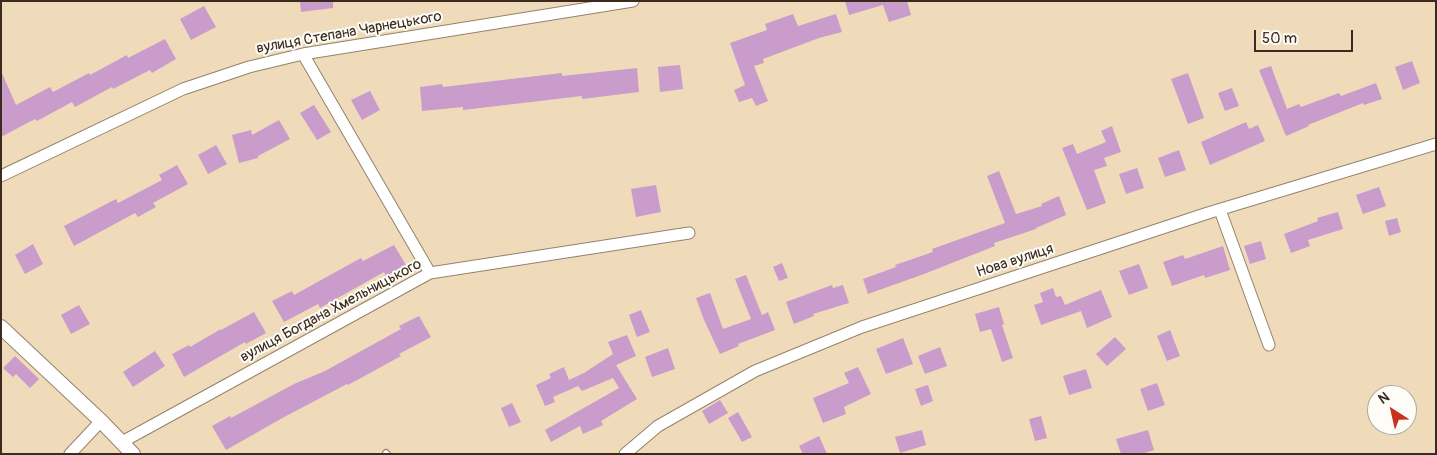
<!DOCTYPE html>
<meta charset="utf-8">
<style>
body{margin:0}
#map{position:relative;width:1437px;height:455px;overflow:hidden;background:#efdbba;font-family:Pangolin,sans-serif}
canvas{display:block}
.frame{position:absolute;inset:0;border:2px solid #3b2a1e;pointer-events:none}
.north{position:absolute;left:1367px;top:385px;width:50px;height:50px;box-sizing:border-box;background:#fdfcf7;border:1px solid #afa8a0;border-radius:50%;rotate:325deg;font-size:14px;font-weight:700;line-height:20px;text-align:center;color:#3b2a1e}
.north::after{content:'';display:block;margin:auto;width:18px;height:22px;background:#c8321e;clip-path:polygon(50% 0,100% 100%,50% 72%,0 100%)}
.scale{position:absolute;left:1254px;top:30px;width:99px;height:22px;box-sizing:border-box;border:2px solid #3b2a1e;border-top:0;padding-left:6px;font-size:15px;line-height:18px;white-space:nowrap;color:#3b2a1e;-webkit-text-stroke:4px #fdfcf7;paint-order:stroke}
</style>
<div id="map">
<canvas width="1437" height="455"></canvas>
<div class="frame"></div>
<div class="north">N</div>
<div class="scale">50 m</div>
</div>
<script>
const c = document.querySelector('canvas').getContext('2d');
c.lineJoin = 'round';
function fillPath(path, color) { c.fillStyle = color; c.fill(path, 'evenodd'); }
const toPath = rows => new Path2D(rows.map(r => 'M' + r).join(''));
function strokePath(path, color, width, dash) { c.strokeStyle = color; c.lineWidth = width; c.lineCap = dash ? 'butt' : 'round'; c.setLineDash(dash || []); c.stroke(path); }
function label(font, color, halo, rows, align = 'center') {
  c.font = font + ' Pangolin,sans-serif'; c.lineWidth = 4; c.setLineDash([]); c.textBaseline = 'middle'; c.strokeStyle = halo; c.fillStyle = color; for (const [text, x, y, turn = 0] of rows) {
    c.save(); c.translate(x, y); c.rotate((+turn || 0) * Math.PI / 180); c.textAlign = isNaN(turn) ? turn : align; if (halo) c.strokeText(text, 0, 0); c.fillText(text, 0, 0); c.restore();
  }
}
fillPath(toPath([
 [300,1,333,1,333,8,301,12],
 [845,1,907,1,911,15,889,22,883,5,849,15],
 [204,6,216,27,191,40,180,19],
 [793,14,798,26,836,14,842,32,819,38,763,59,764,63,754,66,768,101,756,106,752,98,739,102,734,90,745,85,730,43,767,30,765,24],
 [165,39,176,59,152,73,150,70,113,89,112,87,75,107,72,102,37,121,35,119,1,137,1,71,16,105,50,87,53,92,89,73,90,75,127,55,128,58],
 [1412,61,1420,83,1403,90,1395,67],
 [680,65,683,89,660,92,658,67],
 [1271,66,1287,109,1299,104,1301,107,1339,93,1341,96,1376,83,1382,99,1364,105,1363,103,1308,125,1309,126,1286,136,1259,70],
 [637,68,639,92,582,99,582,96,463,110,463,107,422,111,420,87,442,84,443,87,562,73,562,76],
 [1188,73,1204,118,1188,124,1171,79],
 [1232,88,1239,106,1225,111,1218,93],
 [370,91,380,110,362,120,351,100],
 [314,105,331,132,317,140,300,113],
 [279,120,290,139,258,156,258,158,239,163,232,135,251,130,252,135],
 [1246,122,1249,129,1258,125,1265,141,1210,165,1201,142],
 [1112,126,1121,152,1104,158,1107,166,1094,170,1106,203,1087,210,1062,148,1073,144,1077,154,1106,142,1101,131],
 [216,145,227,164,208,174,198,155],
 [1179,150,1186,170,1165,177,1158,158],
 [177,165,188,184,153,203,156,207,138,217,135,213,74,246,64,226,116,199,118,203,162,180,159,175],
 [1137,168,1144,188,1126,194,1119,174],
 [999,171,1016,214,1042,206,1041,204,1059,196,1066,215,1036,228,1036,229,994,243,995,246,924,274,868,294,863,279,896,267,895,265,933,252,932,249,1005,223,987,176],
 [656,185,661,212,636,217,631,189],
 [1379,187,1386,206,1363,214,1356,195],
 [1338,212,1343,229,1308,240,1310,246,1291,253,1284,234,1318,221,1317,218],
 [1397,218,1401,232,1389,236,1385,221],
 [1261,241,1266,259,1250,264,1244,246],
 [33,244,43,264,25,274,15,255],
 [394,245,406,265,386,276,384,272,320,308,318,304,284,322,272,301,292,291,294,295,361,258,363,261],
 [1223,246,1230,270,1205,278,1204,275,1172,286,1163,262,1183,255,1185,259],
 [782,263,788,278,779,281,773,267],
 [1139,264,1148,288,1129,295,1119,271],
 [746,275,762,315,768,312,775,330,738,344,739,346,720,354,704,320,696,298,710,293,723,329,751,319,735,279],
 [832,285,833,288,843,285,849,303,813,314,814,316,794,324,786,302],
 [1053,288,1056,297,1061,296,1065,305,1101,290,1112,317,1087,328,1081,311,1041,325,1034,305,1043,302,1040,293],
 [79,305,90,324,71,334,61,315],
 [999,307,1004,324,1002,325,1013,358,1002,362,991,329,980,332,975,314],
 [641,310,650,332,637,337,629,315],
 [254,312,266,333,246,344,245,342,184,377,172,354,189,345,190,347,221,329,221,330],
 [419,316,431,337,399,354,401,356,348,385,347,384,286,416,226,450,212,426,230,416,231,418,294,384,325,371,401,329,399,326],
 [1170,330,1180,356,1167,361,1157,336],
 [627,335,636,356,616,365,637,399,601,421,603,425,583,434,580,426,551,442,545,430,619,388,613,378,582,391,578,386,553,397,555,402,545,406,536,385,551,378,549,374,564,367,569,380,584,373,613,354,608,342],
 [1115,337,1126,349,1107,366,1096,354],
 [903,338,913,364,886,374,876,349],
 [940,347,947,366,925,374,918,356],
 [668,348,675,369,652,377,645,357],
 [155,351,165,366,133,387,123,372],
 [15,356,39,379,30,388,16,374,13,377,3,368],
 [858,367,871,394,844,407,846,414,823,423,813,398,849,383,844,373],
 [1086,369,1092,388,1069,395,1063,376],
 [1157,383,1165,405,1148,411,1140,389],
 [928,385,933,401,921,406,915,389],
 [720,400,728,413,709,424,702,411],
 [512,403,521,422,509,427,501,408],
 [738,412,752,437,742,442,728,418],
 [1041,416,1047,438,1035,441,1029,419],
 [922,430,926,445,900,453,895,437],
 [1148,430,1154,450,1141,454,1121,454,1116,439],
 [819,436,827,454,803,454,799,446]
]), '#c99ccb');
const service = toPath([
 [386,453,387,454]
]);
const minor = toPath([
 [303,54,430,273],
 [1,176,183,89,249,67,303,54,633,1],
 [1220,210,1269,345],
 [122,442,430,273,689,233],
 [70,454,101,421],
 [625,454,658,426,755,371,862,327,1208,213,1436,144]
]);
const tertiary = toPath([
 [1,327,101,421,133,454]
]);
strokePath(service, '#95826c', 8);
strokePath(minor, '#95826c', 13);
strokePath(tertiary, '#95826c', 16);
strokePath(service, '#fff', 5.5);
strokePath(minor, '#fff', 11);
strokePath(tertiary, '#fff', 14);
label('15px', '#3b2a1e', '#fdfcf7', [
 ["вулиця Степана Чарнецького",349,33,-10],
 ["Нова вулиця",1015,261,-18],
 ["вулиця Богдана Хмельницького",331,311,-28]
]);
</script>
